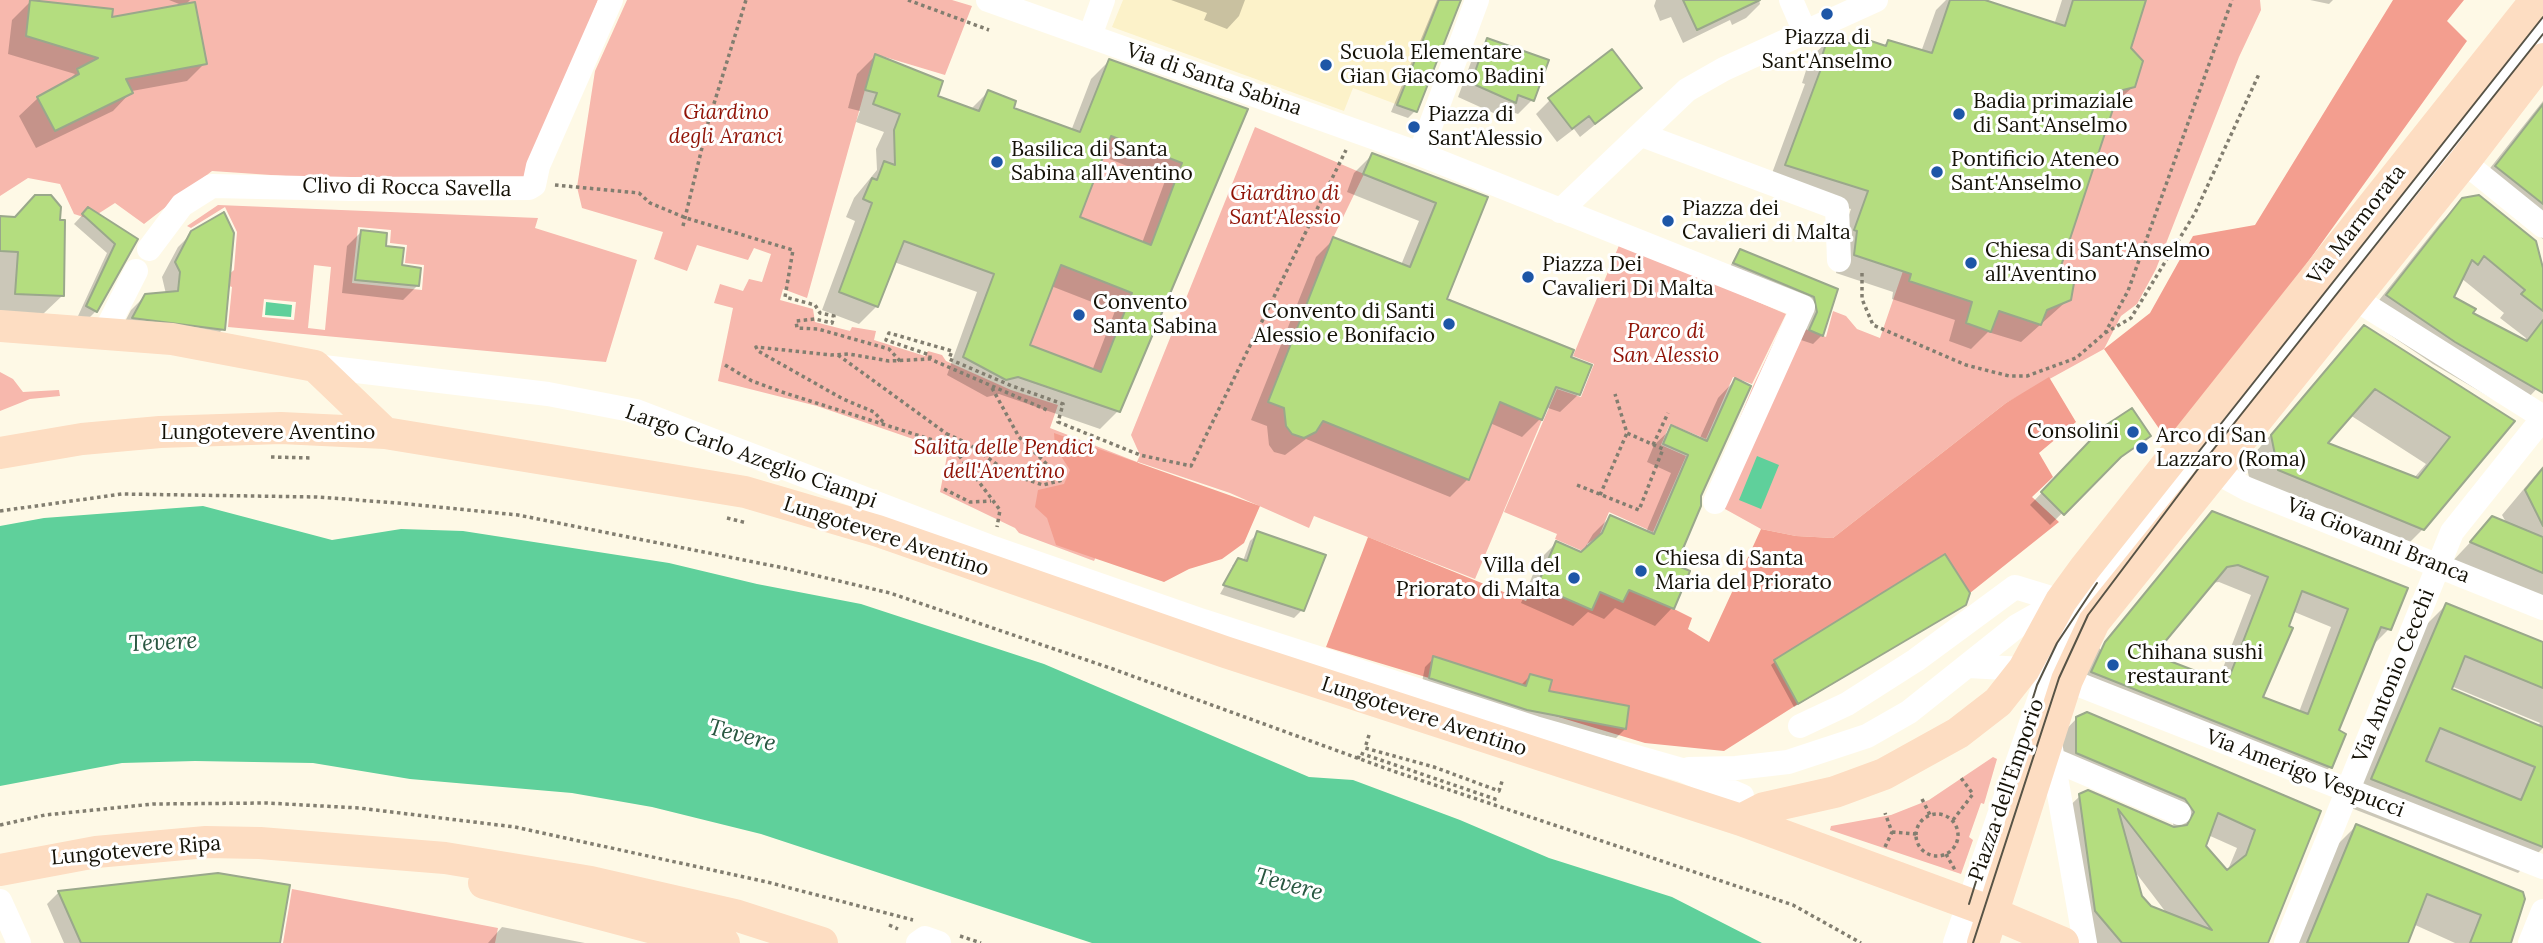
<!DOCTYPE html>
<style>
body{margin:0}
canvas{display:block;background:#fef9e6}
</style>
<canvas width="2543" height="943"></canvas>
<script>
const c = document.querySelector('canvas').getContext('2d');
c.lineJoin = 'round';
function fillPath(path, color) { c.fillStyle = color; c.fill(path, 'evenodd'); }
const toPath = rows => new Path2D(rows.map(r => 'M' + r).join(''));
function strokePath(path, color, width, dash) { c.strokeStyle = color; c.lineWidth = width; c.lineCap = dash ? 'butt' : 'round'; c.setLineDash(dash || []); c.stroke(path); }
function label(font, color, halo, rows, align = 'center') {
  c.font = font + ' Lora,serif'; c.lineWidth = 6; c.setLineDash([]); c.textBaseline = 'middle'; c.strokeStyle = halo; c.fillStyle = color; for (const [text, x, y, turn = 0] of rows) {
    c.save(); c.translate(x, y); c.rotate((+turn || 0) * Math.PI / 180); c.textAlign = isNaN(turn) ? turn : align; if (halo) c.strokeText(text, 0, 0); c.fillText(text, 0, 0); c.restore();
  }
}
fillPath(toPath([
 [1123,0,1461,0,1417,112,1353,88,1344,111,1112,27]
]), '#fcf2c9');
fillPath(toPath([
 [0,0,598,0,527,181,330,179,212,171,144,224,115,203,90,219,74,214,60,184,28,178,0,196],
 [627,0,952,0,972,6,945,75,875,54,807,298,783,289,780,300,813,309,815,322,850,331,852,327,876,331,874,340,925,356,928,351,942,355,946,361,1011,390,1058,405,1050,428,1137,462,1140,455,1131,435,1255,127,1364,174,1334,236,1268,401,1284,408,1286,426,1292,434,1304,438,1316,432,1323,421,1469,479,1509,378,1514,408,1542,420,1475,579,1314,516,1309,528,1230,493,1138,462,1094,561,1019,533,1015,528,940,492,948,451,817,406,718,381,733,308,714,303,720,284,743,291,749,279,762,282,771,254,754,248,748,260,697,245,687,271,654,259,663,232,582,208,577,187,595,71],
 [2146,0,2260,0,2261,10,2239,57,2156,269,2137,304,2121,316,2104,349,2006,403,1833,538,1796,536,1761,529,1707,499,1753,386,1788,313,1805,329,1826,337,1833,311,1846,316,1857,329,1880,338,1903,271,1911,274,1910,281,2041,325,2047,310,2071,300,2074,283,2062,268,2063,259,2119,91,2135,87,2143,61,2131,48],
 [1111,136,1182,163,1151,245,1080,217],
 [218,205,538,218,535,228,637,260,606,362,228,327,232,287,226,285,226,277,234,270,237,232,225,207,191,228,187,226],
 [358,227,391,230,390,243,407,245,405,263,424,265,422,290,352,283],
 [314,265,331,267,325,330,308,328],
 [264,299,296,302,294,320,262,317],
 [1620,243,1786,314,1752,384,1733,377,1706,439,1670,424,1661,445,1686,456,1653,532,1609,512,1599,536,1587,544,1587,553,1555,539,1557,534,1504,512,1557,389,1581,397,1594,364,1573,356],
 [1061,265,1132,293,1101,372,1030,345],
 [0,372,13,379,23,392,59,390,60,396,30,399,0,411],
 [1993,757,1997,759,1984,804,1981,803,1969,837,1973,840,1961,874,1830,830,1831,826,1891,815,1929,800],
 [292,889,498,928,495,943,283,943]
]), '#f7b8ad');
fillPath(toPath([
 [2393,0,2464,0,2447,21,2467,41,2295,280,2169,443,2104,349,2150,313,2193,236,2255,225],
 [2049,377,2076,422,2039,453,2053,477,2032,497,2059,522,1970,593,1944,554,1775,660,1798,704,1724,751,1645,743,1326,647,1368,537,1526,601,1533,587,1537,586,1592,610,1600,592,1623,602,1630,587,1692,618,1688,629,1709,642,1761,529,1796,536,1833,538,2006,403],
 [1054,433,1260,506,1244,543,1222,559,1189,569,1164,582,1056,545,1047,518,1035,507,1038,490,1064,484,1070,470,1055,447]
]), '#f39e8f');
fillPath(toPath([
 [266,302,292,305,291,317,265,315],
 [1757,456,1779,465,1761,509,1739,500],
 [203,506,332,540,401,529,463,531,669,563,757,584,861,604,1044,664,1309,777,1353,780,1460,820,1549,858,1672,897,1762,943,1092,943,761,834,652,807,572,793,410,779,313,763,195,761,122,763,0,786,0,526,44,518]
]), '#5fd09b');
fillPath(toPath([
 [169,0,190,0,184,6],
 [1171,0,1245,0,1239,16,1227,29,1204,20,1207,13],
 [1437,0,1454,0,1415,111,1408,118,1391,112],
 [1656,0,1759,0,1760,4,1746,18,1732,25,1730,20,1683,43,1671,17,1660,21,1654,6],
 [1946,0,1980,0,2054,25,2062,0,2144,0,2129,49,2134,86,2113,105,2059,267,2069,299,2021,342,1988,332,1971,349,1949,341,1955,320,1892,299,1893,292,1836,273,1840,250,1837,249,1851,209,1768,184,1805,84,1802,83,1810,58,1829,40,1862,48,1868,42,1883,46,1888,42,1921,52,1936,10],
 [2310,0,2333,0,2329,4],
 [31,1,110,19,205,63,187,81,132,91,113,111,36,148,19,116,38,98,66,83,75,74,8,54,12,20],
 [1487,40,1532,100,1518,114,1506,110,1500,116,1458,97,1474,54],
 [875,56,936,97,970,110,988,92,1012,109,1071,131,1091,79,1109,61,1246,110,1118,411,1100,429,999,394,987,397,947,375,977,292,894,262,877,306,859,324,822,310,855,221,846,217,854,198,877,170,876,149,884,132,856,122,860,111,848,108,857,74],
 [1102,156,1165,181,1142,243,1078,218],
 [1051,286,1115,311,1092,371,1028,346],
 [1640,88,1580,137,1574,129,1557,142,1536,114,1550,100],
 [2543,101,2543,239,2476,186],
 [1372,155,1485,198,1445,300,1569,358,1579,394,1560,412,1545,407,1540,419,1522,437,1490,423,1468,479,1450,497,1306,439,1285,455,1274,452,1269,445,1267,426,1251,420,1316,257,1334,239,1401,265,1419,221,1347,192,1354,173],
 [2463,200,2543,268,2543,382,2515,412,2433,364,2365,318,2440,223],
 [2461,278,2504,313,2500,318,2526,338,2524,341,2471,314,2451,298],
 [88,209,136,239,96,311,87,320,78,316,107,253,74,224],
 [0,218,58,222,62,296,43,314,0,313],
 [361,232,384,248,417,286,403,300,342,293,347,246],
 [192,233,223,329,209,343,120,331,131,310,146,295,166,294,162,277,178,247],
 [1740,251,1835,290,1822,335,1813,344,1801,340,1808,323,1726,272],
 [2365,328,2512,422,2423,529,2397,555,2253,496,2246,463],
 [2350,415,2426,464,2414,478,2325,443],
 [1735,380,1700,495,1673,566,1688,572,1672,608,1655,626,1615,608,1604,619,1588,612,1573,626,1521,603,1539,560,1556,543,1581,554,1593,534,1610,517,1646,532,1671,473,1647,462,1654,445,1672,428,1699,440,1718,398],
 [2104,428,2149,436,2107,469,2050,525,2030,505],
 [2543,466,2543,606,2448,566,2493,518,2507,524,2502,515],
 [2212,513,2389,629,2371,647,2337,731,2330,767,2312,785,2074,690,2099,648,2101,650],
 [2219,582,2251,595,2218,681,2151,656,2211,583],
 [2292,611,2331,627,2299,712,2261,698],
 [1258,533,1302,610,1294,618,1217,593,1220,594,1236,566,1232,566,1239,560,1243,561,1250,541],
 [2446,605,2543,644,2543,848,2518,873,2346,806,2420,631],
 [2451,686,2540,723,2538,726,2450,690],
 [1960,608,1794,707,1771,665,1776,661],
 [1434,658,1520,686,1530,676,1547,693,1625,729,1616,738,1517,718,1421,687,1425,667],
 [2077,718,2319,812,2266,943,2088,943,2061,814,2080,796,2088,792,2174,829,2173,823,2059,772,2059,737],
 [2208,835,2237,848,2227,872,2204,846],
 [2133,869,2168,915,2150,907,2140,897],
 [2356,826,2505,885,2507,943,2455,943,2413,924,2406,943,2293,943,2330,852],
 [218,875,278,943,64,943,47,904,59,892],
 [502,927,585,943,488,943]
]), '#0003');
const building = toPath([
 [30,0,113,9,112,17,195,2,207,64,126,79,133,93,55,131,37,97,79,74,77,69,98,58,26,36,30,0],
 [1439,0,1461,0,1417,112,1397,105,1439,0],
 [1683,0,1760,0,1697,30,1683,0],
 [1950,0,1985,0,2065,26,2073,0,2146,0,2131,48,2143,61,2135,87,2119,91,2061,266,2074,283,2071,300,2047,310,2041,325,1999,311,1991,332,1966,323,1972,302,1909,281,1911,274,1854,255,1857,231,1854,230,1868,191,1785,165,1822,66,1819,65,1828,38,1865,47,1868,40,1886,46,1888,40,1932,53,1950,0],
 [1487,38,1549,60,1534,101,1518,95,1516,103,1471,83,1487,38],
 [1612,49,1642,88,1595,124,1589,116,1572,129,1548,98,1612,49],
 [875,54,943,81,938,96,979,111,988,90,1016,101,1014,108,1080,132,1109,59,1248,109,1120,412,1018,377,1006,380,963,357,994,274,904,241,878,307,839,292,872,203,863,199,872,178,877,180,884,161,895,165,894,130,900,114,873,104,877,93,865,90,875,54],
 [1111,136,1182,163,1151,245,1080,217,1111,136],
 [1061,265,1132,293,1101,372,1030,345,1061,265],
 [2543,104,2543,204,2495,166,2543,104],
 [1372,153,1488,197,1447,299,1574,350,1571,357,1592,365,1580,395,1556,387,1542,420,1500,402,1469,480,1323,421,1316,432,1304,438,1292,434,1286,426,1284,408,1268,402,1333,237,1410,267,1436,203,1363,174,1372,153],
 [35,195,51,195,61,207,60,220,65,220,64,296,15,294,18,252,0,251,0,216,15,217,35,195],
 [2479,195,2536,241,2543,268,2543,311,2521,294,2525,290,2484,256,2478,265,2472,260,2454,297,2476,309,2473,313,2527,341,2543,320,2543,393,2455,342,2386,295,2462,198,2479,195],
 [88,207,138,239,97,312,86,306,115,244,82,214,88,207],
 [224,212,234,233,225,330,132,318,145,294,178,291,180,272,175,262,191,231,224,212],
 [361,230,387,233,386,246,404,248,402,265,421,268,419,286,355,280,361,230],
 [1740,249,1838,289,1823,336,1809,330,1817,312,1814,297,1733,263,1740,249],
 [2364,325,2515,421,2424,530,2278,470,2271,435,2364,325],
 [2375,389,2450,437,2418,478,2328,443,2375,389],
 [1735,378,1751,386,1701,496,1701,506,1676,565,1690,571,1674,609,1629,590,1623,602,1600,592,1592,610,1537,586,1556,541,1581,552,1602,533,1610,515,1654,534,1688,455,1663,444,1671,425,1707,441,1735,378],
 [2132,408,2151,436,2121,457,2064,515,2041,492,2103,427,2132,408],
 [2543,468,2543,526,2525,490,2543,468],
 [2212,511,2408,588,2391,630,2381,627,2339,730,2346,734,2332,768,2091,672,2105,642,2212,511],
 [2238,565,2268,577,2227,683,2154,655,2227,567,2238,565],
 [2302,591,2348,609,2308,714,2263,697,2293,628,2289,626,2302,591],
 [2492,516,2543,537,2543,573,2470,542,2492,516],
 [1257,531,1326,555,1304,611,1223,585,1238,558,1247,561,1257,531],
 [1945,554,1970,593,1966,605,1798,704,1774,660,1945,554],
 [2446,603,2543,642,2543,688,2465,656,2452,689,2543,727,2543,847,2371,779,2446,603],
 [2440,728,2535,767,2521,800,2426,761,2440,728],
 [1433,656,1526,686,1530,674,1552,680,1549,691,1629,706,1626,729,1527,710,1429,678,1433,656],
 [2087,712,2321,811,2268,943,2122,943,2095,911,2079,794,2088,790,2174,827,2187,825,2194,812,2185,799,2076,753,2076,717,2087,712],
 [2118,809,2212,930,2151,906,2142,896,2118,809],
 [2218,813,2255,830,2246,855,2227,870,2206,846,2218,813],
 [2356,824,2523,892,2525,899,2511,943,2470,943,2481,915,2427,894,2408,943,2307,943,2356,824],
 [218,873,290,885,280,943,81,943,58,891,218,873]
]);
fillPath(building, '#b4dd7f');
strokePath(building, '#9aa88b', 2);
strokePath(toPath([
 [908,0,989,30],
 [555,185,639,193,650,203,686,218,793,250,785,297,815,305,820,313,834,316,832,323,815,319,796,321,797,328,818,329,889,349,900,361],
 [683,226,708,123,746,0],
 [1862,273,1862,299,1873,325,1966,365,2009,376,2027,376,2076,358,2105,333,2128,291,2232,0],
 [1172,330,1176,322],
 [2105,333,2131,318,2195,213,2259,74],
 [838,355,947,434],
 [930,359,930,355,886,340,889,333,952,351,949,359,1012,386,1063,404,1058,422,1140,455,1191,466,1346,150],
 [725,365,752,381,785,393,939,442,949,442],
 [992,388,1019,437,1063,480,1043,485,1010,474,969,444,947,434,949,442,1000,510,997,527],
 [883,422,874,412,843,399,758,351,756,347,831,355,849,354,889,361,930,359,1047,410],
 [1653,445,1668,413],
 [271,457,312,458],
 [1577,485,1639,510,1663,449,1627,433,1615,394],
 [944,489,970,502,991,501],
 [1600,495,1627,433],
 [0,511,122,494,317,497,398,503,518,515,784,568,890,593,1113,669,1393,771,1793,905,1861,943],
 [727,518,747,523],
 [1369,735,1365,748,1434,767,1499,791,1503,778],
 [1358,759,1360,753,1495,799,1493,803],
 [1922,799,1930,815],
 '1916 835a21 21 0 1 1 42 0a21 21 0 1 1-42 0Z',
 [1953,820,1973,794,1961,778],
 [0,825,45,815,153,804,267,803,359,808,515,827,767,882,913,920],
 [1892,832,1916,834],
 [1885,847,1892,832,1885,813],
 [1946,854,1955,870],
 [889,925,898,929],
 [960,936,981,943]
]), '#827e70', 3.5, [3.5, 3.5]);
strokePath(toPath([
 [988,0,1420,154,1803,307,1715,502],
 [1791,0,1805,32],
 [1090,36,1103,0],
 [1642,135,1837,208,1839,260],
 [1420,154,1477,0],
 [2464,162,2543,226],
 [1560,211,1687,90,1724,69,1876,0],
 [149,249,182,205,212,186,351,189,529,188,534,185,538,166,611,0],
 [2354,298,2543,417],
 [104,334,136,271],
 [315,366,548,394,636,411,988,546,1203,621,1535,728,1682,770,1742,796,1741,820],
 [2201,464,2247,489,2543,608],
 [1968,666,2024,669,2067,680,2543,867],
 [1800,726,1847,704,1916,660,2015,587,2061,601],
 [2049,737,2085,943],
 [2054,760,2179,813],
 [1689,769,1736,768,1788,762,1867,736,1909,712,2017,626,2061,601],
 [0,901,19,943],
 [918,943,925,938,939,943],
 [1955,943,2048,674,2086,607,2177,487,2543,26],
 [2286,943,2452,532,2543,418],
 [2530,943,2543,911]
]), '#fff', 24);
strokePath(toPath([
 [0,326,172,339,315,366,385,433],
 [0,453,82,439,160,432,281,428,385,433,745,492,878,531,1225,652,1741,820,1978,907,2063,943],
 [1741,820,1764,808,1835,792,1884,774,1958,733,1998,702,2024,669,2061,601,2085,568,2536,0],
 [0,870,96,852,206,842,260,843,445,858,591,882,735,915,822,943],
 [484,883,676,934,724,943],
 [1983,943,2067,680,2094,622,2464,162,2543,59]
]), '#fdddc2', 32);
strokePath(toPath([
 [2193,459,2543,17],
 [1969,904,2037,685,2057,643,2097,583],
 [1973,943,2059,678,2088,615,2201,465,2543,34]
]), '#575346', 2);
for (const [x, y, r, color] of [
 [1827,14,7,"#1d56a7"],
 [1326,65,7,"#1d56a7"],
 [1959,114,7,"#1d56a7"],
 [1414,127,7,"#1d56a7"],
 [997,162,7,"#1d56a7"],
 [1937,172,7,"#1d56a7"],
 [1668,221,7,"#1d56a7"],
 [1971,263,7,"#1d56a7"],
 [1528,277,7,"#1d56a7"],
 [1079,315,7,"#1d56a7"],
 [1449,324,7,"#1d56a7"],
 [2133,432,7,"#1d56a7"],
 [2142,448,7,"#1d56a7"],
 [1641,571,7,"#1d56a7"],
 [1574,578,7,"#1d56a7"],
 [2113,665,7,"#1d56a7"]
]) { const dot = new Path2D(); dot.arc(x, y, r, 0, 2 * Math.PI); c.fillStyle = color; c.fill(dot); strokePath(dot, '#fff', 2.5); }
label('21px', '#141106', '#fff', [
 ["Piazza di",1827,38,"center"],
 ["Sant'Anselmo",1827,62,"center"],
 ["Scuola Elementare",1340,53],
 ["Gian Giacomo Badini",1340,77],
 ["Badia primaziale",1973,102],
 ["di Sant'Anselmo",1973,126],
 ["Piazza di",1428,115],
 ["Sant'Alessio",1428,139],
 ["Basilica di Santa",1011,150],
 ["Sabina all'Aventino",1011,174],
 ["Pontificio Ateneo",1951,160],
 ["Sant'Anselmo",1951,184],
 ["Piazza dei",1682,209],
 ["Cavalieri di Malta",1682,233],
 ["Chiesa di Sant'Anselmo",1985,251],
 ["all'Aventino",1985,275],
 ["Piazza Dei",1542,265],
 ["Cavalieri Di Malta",1542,289],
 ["Convento",1093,303],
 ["Santa Sabina",1093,327],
 ["Convento di Santi",1435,312,"right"],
 ["Alessio e Bonifacio",1435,336,"right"],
 ["Consolini",2119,432,"right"],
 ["Arco di San",2156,436],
 ["Lazzaro (Roma)",2156,460],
 ["Chiesa di Santa",1655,559],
 ["Maria del Priorato",1655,583],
 ["Villa del",1560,566,"right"],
 ["Priorato di Malta",1560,590,"right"],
 ["Chihana sushi",2127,653],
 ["restaurant",2127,677]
], 'left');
label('21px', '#141106', '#fff', [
 ["Via di Santa Sabina",1214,80,19],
 ["Clivo di Rocca Savella",407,188,1],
 ["Via Marmorata",2357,225,-52],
 ["Lungotevere Aventino",268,433],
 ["Largo Carlo Azeglio Ciampi",751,457,20],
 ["Lungotevere Aventino",886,537,18],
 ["Via Giovanni Branca",2378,541,22],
 ["Via Antonio Cecchi",2394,676,-68],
 ["Lungotevere Aventino",1424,717,18],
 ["Via Amerigo Vespucci",2305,774,21],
 ["Piazza dell'Emporio",2007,790,-71],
 ["Lungotevere Ripa",136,851,-5]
]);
label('italic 21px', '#901306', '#fff', [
 ["Giardino",726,113],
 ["degli Aranci",726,137],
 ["Giardino di",1285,194],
 ["Sant'Alessio",1285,218],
 ["Parco di",1666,332],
 ["San Alessio",1666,356],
 ["Salita delle Pendici",1004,448],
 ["dell'Aventino",1004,472]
]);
label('italic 23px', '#295741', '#fff', [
 ["Tevere",163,643,-3],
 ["Tevere",742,736,15],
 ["Tevere",1289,885,15]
]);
</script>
